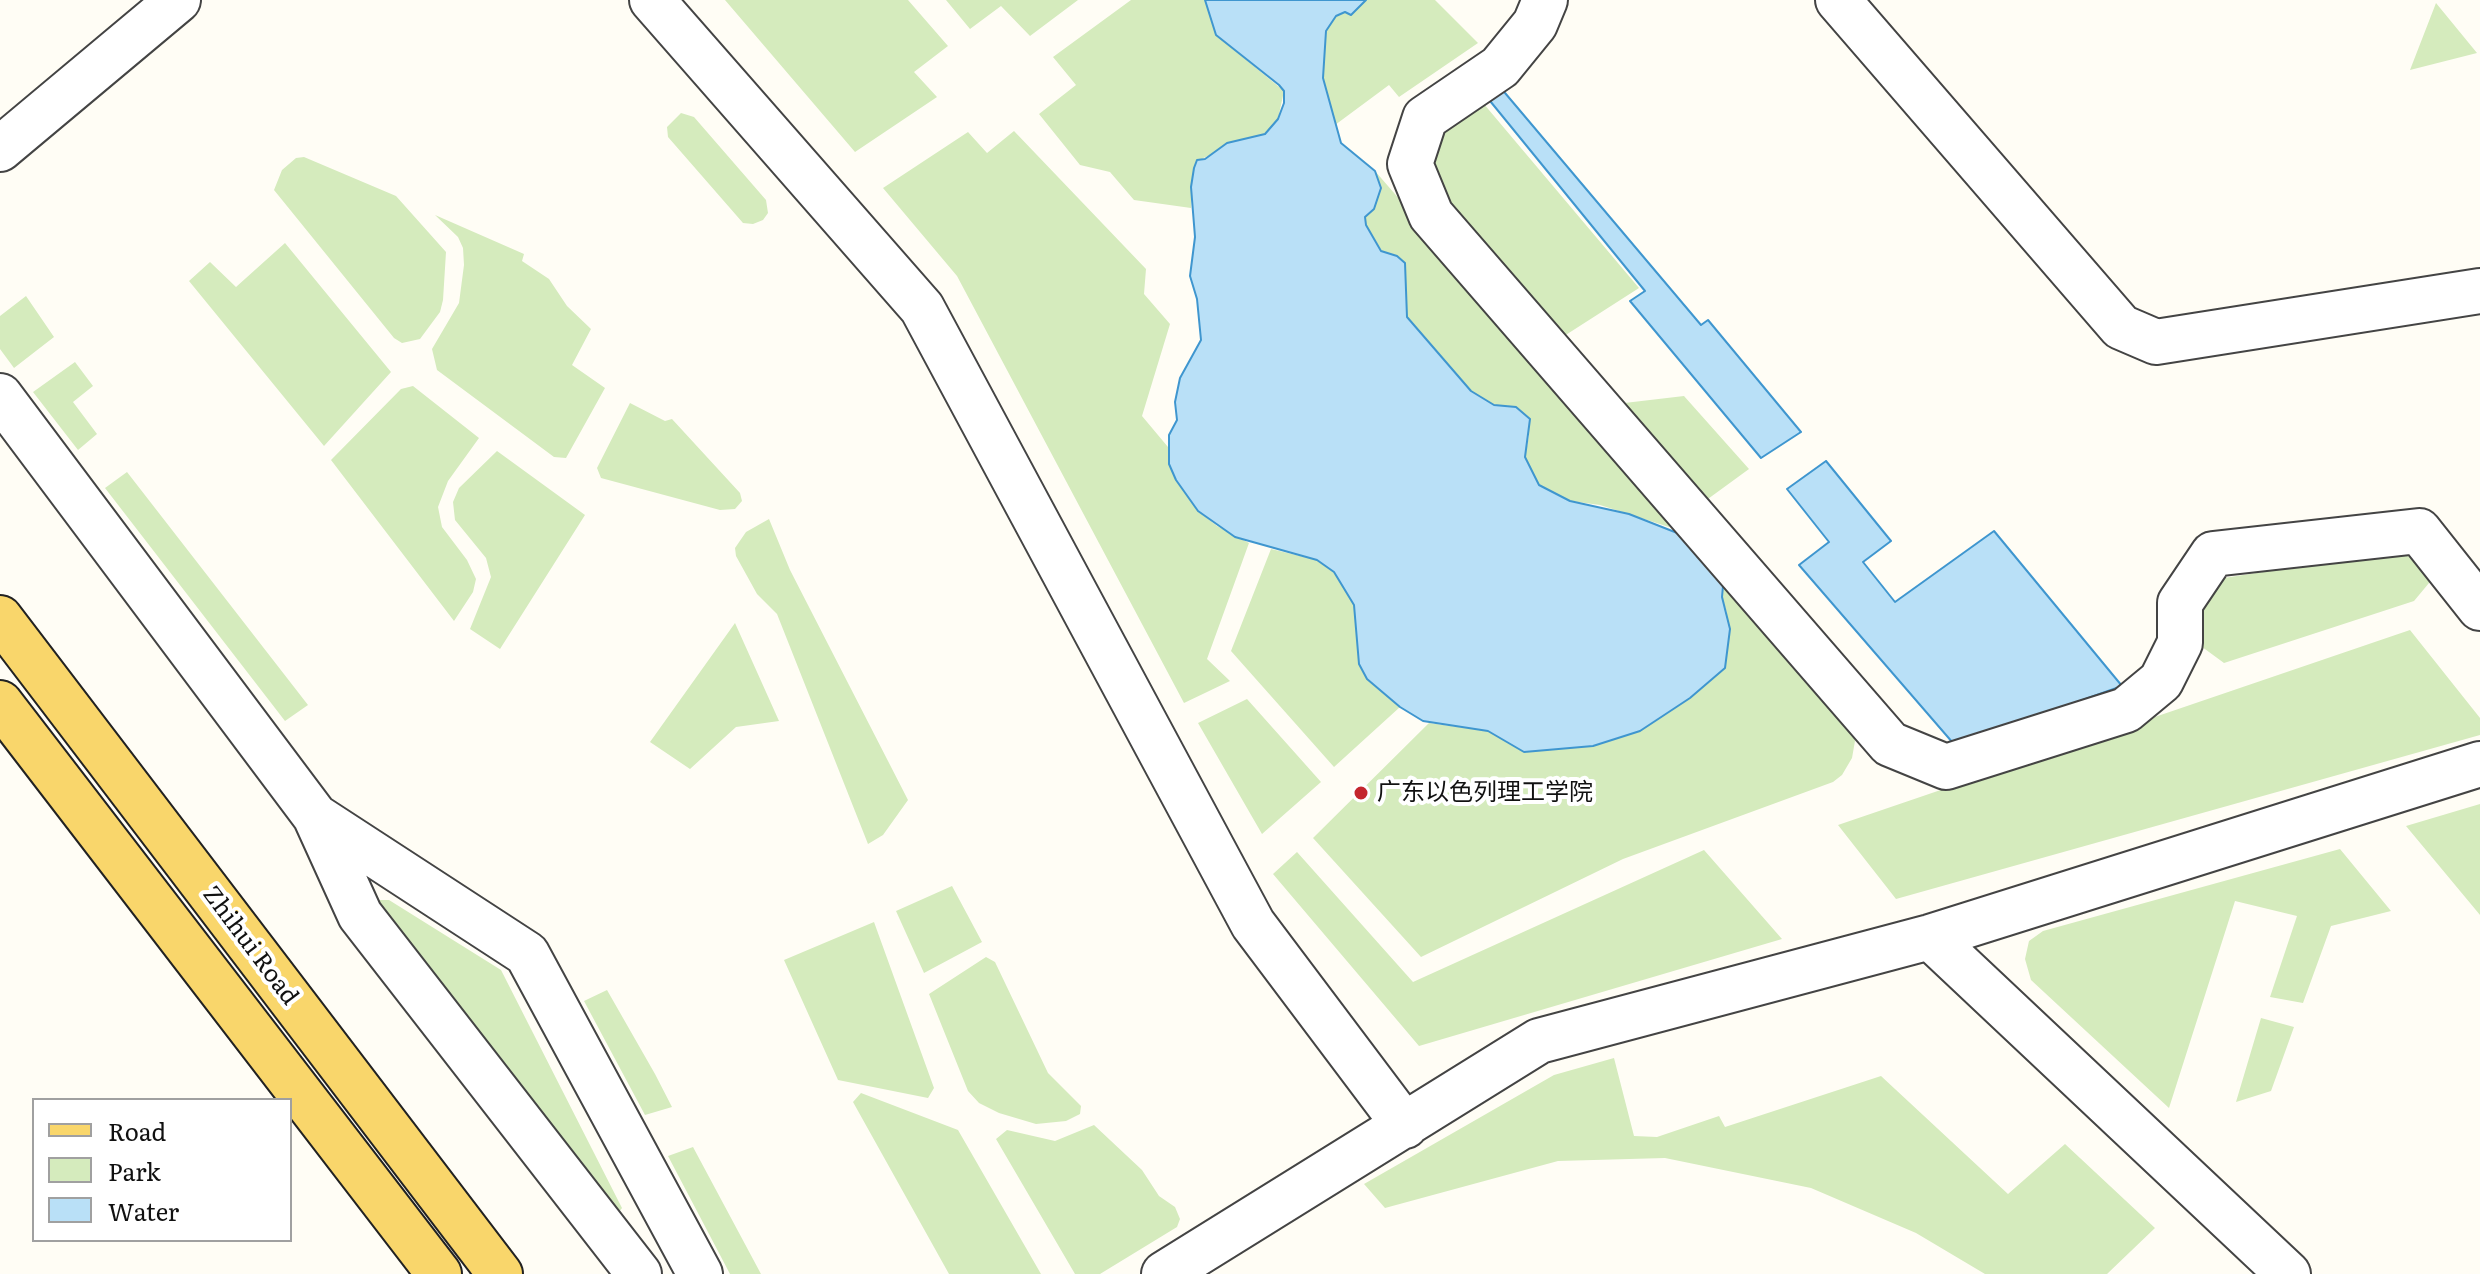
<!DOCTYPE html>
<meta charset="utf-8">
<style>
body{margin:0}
#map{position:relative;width:2480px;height:1274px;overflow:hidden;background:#fffdf5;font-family:Literata,serif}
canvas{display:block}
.legend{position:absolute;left:32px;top:1098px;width:260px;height:144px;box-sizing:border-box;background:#fff;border:2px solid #a0a0a0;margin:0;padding:10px 14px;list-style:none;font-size:24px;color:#111}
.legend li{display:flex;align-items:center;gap:16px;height:40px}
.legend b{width:40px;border:2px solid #a0a0a0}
</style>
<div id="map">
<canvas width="2480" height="1274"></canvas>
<ul class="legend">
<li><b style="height:10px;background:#f9d66b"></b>Road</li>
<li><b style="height:22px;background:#d5ebbd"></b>Park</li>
<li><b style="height:22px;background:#b9e0f7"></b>Water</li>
</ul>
</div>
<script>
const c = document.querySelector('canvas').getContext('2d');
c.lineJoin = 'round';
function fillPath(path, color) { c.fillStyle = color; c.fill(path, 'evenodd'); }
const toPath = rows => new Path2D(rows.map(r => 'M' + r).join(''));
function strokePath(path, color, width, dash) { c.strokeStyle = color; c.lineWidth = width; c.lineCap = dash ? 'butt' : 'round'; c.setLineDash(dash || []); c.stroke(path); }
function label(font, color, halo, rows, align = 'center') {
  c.font = font + ' Literata,"Noto Sans SC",serif'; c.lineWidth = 8; c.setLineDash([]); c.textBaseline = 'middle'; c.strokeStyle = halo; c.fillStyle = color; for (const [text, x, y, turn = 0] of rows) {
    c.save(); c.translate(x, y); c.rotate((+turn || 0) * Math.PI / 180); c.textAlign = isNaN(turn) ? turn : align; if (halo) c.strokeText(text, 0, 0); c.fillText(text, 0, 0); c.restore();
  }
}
fillPath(toPath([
 [725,0,908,0,948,46,914,72,937,97,855,152],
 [946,0,1078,0,1030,36,1001,6,970,29],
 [1131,0,1205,0,1216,35,1284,91,1278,119,1265,134,1246,138,1197,161,1191,187,1191,208,1134,200,1110,172,1080,165,1039,114,1076,85,1053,57],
 [1366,0,1435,0,1478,43,1399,97,1389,85,1335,125,1323,78,1326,31,1336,16,1345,12,1351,15],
 [2436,3,2477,53,2410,70],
 [1478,97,1639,288,1561,338,1435,190,1429,146],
 [681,113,694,117,766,200,768,213,763,220,753,224,743,223,668,137,667,127],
 [1014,131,1146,269,1144,294,1170,324,1142,416,1168,447,1176,480,1198,511,1217,526,1249,543,1207,659,1230,681,1184,703,957,276,883,188,968,132,987,153],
 [304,157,396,196,446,252,443,300,440,312,420,339,402,343,394,338,274,190,282,170,296,158],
 [1375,171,1678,521,1669,527,1600,505,1570,501,1539,485,1525,457,1529,436,1516,407,1494,405,1471,391,1407,317,1405,263,1397,256,1382,251,1366,225,1365,217,1381,188],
 [435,215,524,254,522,261,549,279,567,306,591,329,572,365,605,388,566,458,554,457,437,370,432,349,459,303,464,265,463,248,458,237],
 [285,243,391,372,324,446,189,281,210,262,236,287],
 [26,296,54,337,14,368,0,349,0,316],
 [75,362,93,386,73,402,97,434,78,450,33,392],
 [413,386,479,438,448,481,438,507,442,527,467,560,476,579,473,592,454,621,331,460,401,389],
 [1684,396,1749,469,1701,504,1616,404],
 [630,403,665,421,672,419,740,493,742,501,735,509,720,510,601,478,597,468],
 [497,451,585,515,500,649,470,629,491,577,486,558,455,520,453,502,459,488],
 [127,472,308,705,285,721,105,488],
 [769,519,790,570,908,800,883,835,868,844,777,614,757,594,736,556,735,548,746,532],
 [1271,549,1317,560,1334,572,1354,605,1359,664,1367,679,1400,707,1334,767,1231,651],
 [2391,552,2415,558,2428,569,2429,583,2414,601,2224,663,2194,641,2198,601,2208,588,2224,578],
 [1724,575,1850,723,1855,741,1852,758,1842,775,1833,782,1623,859,1421,957,1313,838,1429,723,1488,731,1524,752,1667,714,1711,681,1727,613,1722,597],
 [735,623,779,721,736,727,690,769,650,742],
 [2410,630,2480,718,2480,735,1896,899,1838,825],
 [1247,699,1321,782,1262,834,1198,723],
 [2480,804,2480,915,2406,826],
 [2340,849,2391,911,2331,926,2303,1003,2270,997,2297,916,2235,901,2169,1108,2031,980,2025,959,2029,941,2043,931],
 [1704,850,1782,939,1419,1046,1273,874,1297,852,1413,982],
 [952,886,982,942,924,973,896,911],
 [378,900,389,900,501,970,622,1208,616,1216,375,916],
 [874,922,934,1088,928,1098,838,1080,784,960],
 [986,957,995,962,1048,1073,1081,1106,1080,1114,1066,1121,1036,1124,999,1113,979,1103,968,1091,929,994],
 [607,990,655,1074,672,1107,645,1115,584,1001],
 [2261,1018,2294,1027,2271,1091,2236,1102],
 [1614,1058,1634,1136,1657,1137,1719,1116,1725,1127,1881,1076,2008,1194,2065,1144,2155,1228,2107,1274,1985,1274,1916,1233,1811,1188,1665,1158,1558,1161,1385,1208,1364,1184,1554,1075],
 [861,1093,958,1130,1041,1274,949,1274,853,1102],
 [1094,1125,1142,1170,1159,1196,1175,1207,1180,1219,1177,1227,1100,1274,1075,1274,996,1139,1007,1130,1055,1141],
 [693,1147,761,1274,730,1274,668,1156]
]), '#d5ebbd');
const water = toPath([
 [1205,0,1366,0,1351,15,1345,12,1336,16,1326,31,1323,78,1341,143,1375,171,1381,188,1374,209,1365,217,1366,225,1381,251,1397,256,1405,263,1407,317,1471,391,1494,405,1516,407,1530,419,1525,457,1539,485,1570,501,1629,514,1695,540,1724,575,1722,597,1730,629,1725,668,1690,698,1640,731,1593,746,1524,752,1488,731,1423,721,1400,707,1367,679,1359,664,1354,605,1334,572,1317,560,1235,537,1198,511,1176,480,1169,464,1169,435,1177,420,1175,402,1180,378,1201,340,1197,299,1190,276,1195,237,1191,187,1194,168,1197,160,1205,159,1227,143,1265,134,1278,119,1284,103,1284,91,1279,85,1216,35,1205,0],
 [1500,87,1701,325,1708,320,1801,432,1761,458,1630,301,1645,291,1486,96,1500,87],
 [1826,461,1891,541,1863,562,1895,602,1994,531,2122,686,1962,743,1953,743,1799,565,1829,542,1787,489,1826,461]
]);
fillPath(water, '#b9e0f7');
strokePath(water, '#3f96cf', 2);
const minor = toPath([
 [652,0,922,308,1253,924,1405,1126],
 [1545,0,1535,24,1500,67,1425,118,1410,164,1431,215,1890,744,1946,767,2126,710,2161,681,2180,643,2180,603,2213,554,2419,531,2480,608],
 [1838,0,2121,327,2156,342,2480,291],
 [0,149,178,0],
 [0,396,315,816,360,915,639,1274],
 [315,816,527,954,700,1274],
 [1930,937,2288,1274],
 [1164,1274,1539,1041,1930,937,2480,764]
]);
const major = toPath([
 [0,618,500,1274],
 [0,703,439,1274]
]);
strokePath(minor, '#444', 48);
strokePath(major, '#222', 48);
strokePath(minor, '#fff', 44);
strokePath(major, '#f9d66b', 44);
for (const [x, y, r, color] of [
 [1361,793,8,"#c4262e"]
]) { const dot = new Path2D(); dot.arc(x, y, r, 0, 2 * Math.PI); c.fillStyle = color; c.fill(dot); strokePath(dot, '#fff', 3); }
label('24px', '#111', '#fff', [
 ["广东以色列理工学院",1377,793]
], 'left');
label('24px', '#111', '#fff', [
 ["Zhihui Road",250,946,53]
]);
</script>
